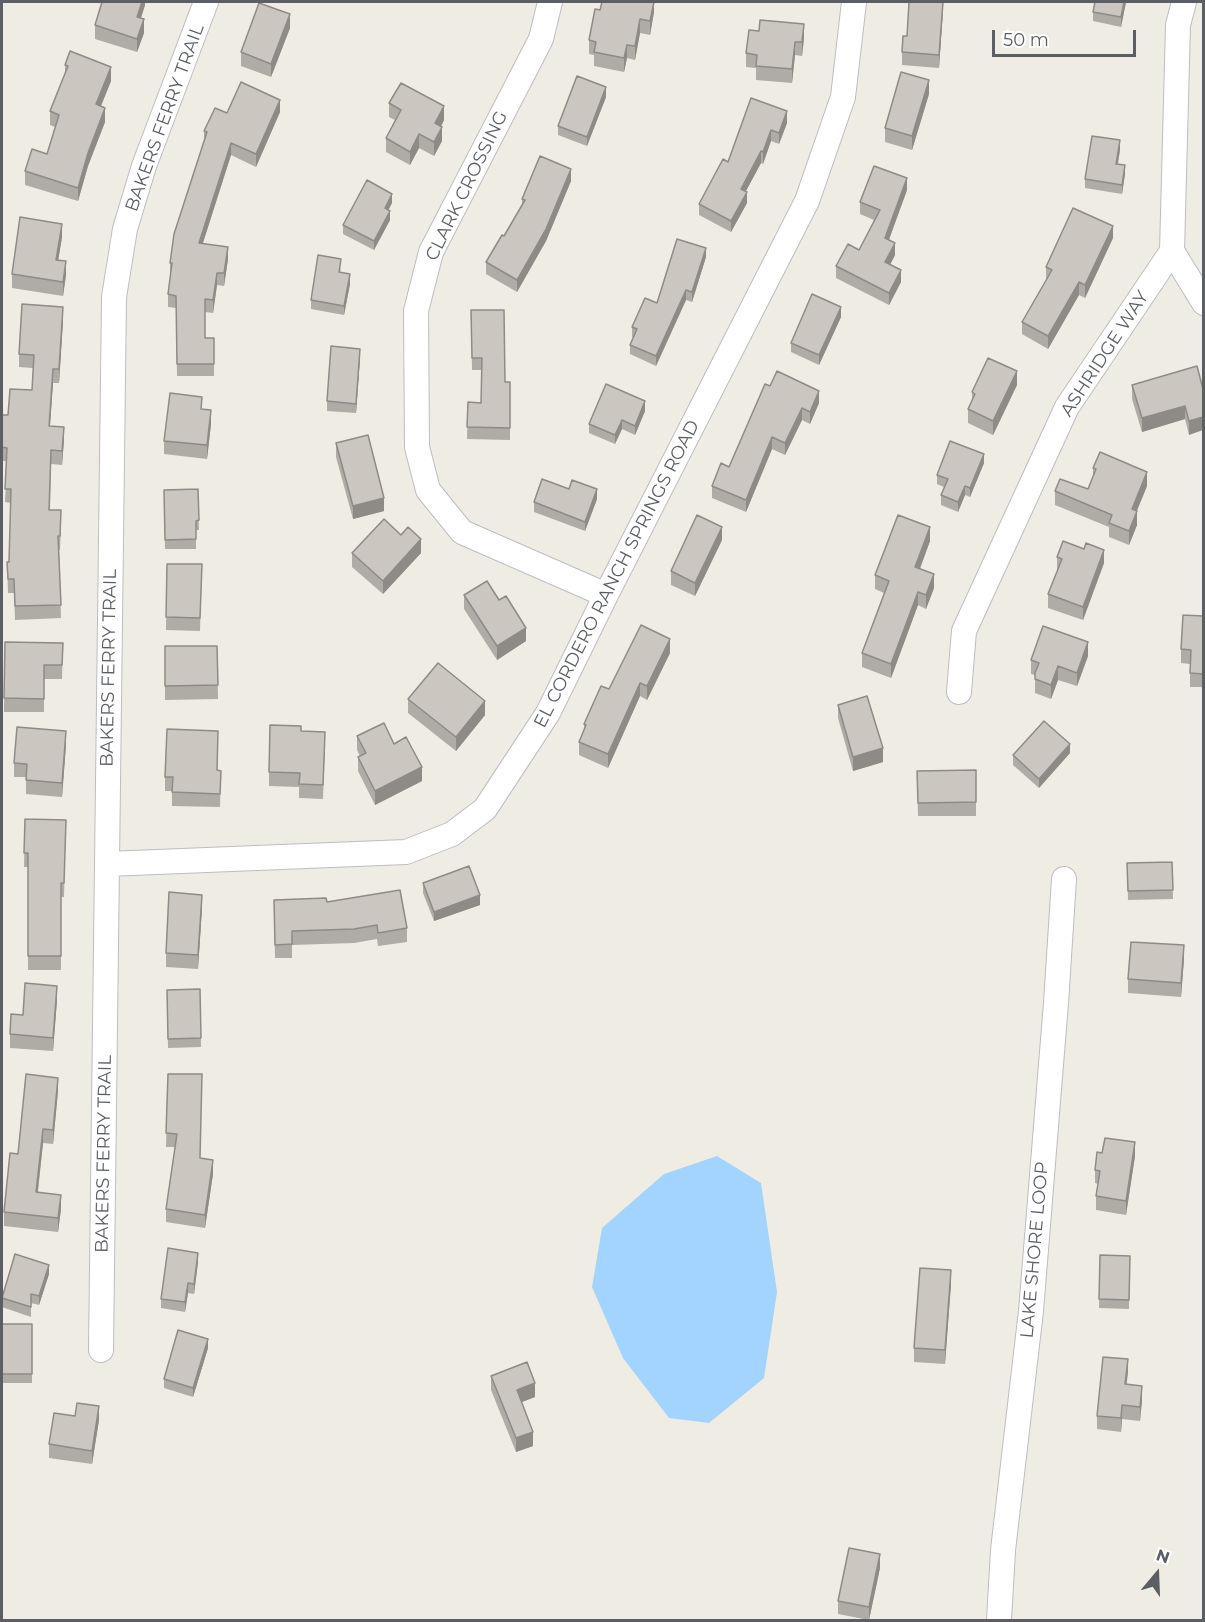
<!DOCTYPE html>
<style>
body{margin:0}
#map{position:relative;width:1205px;height:1622px;overflow:hidden;background:#efede3;font-family:Montserrat,sans-serif}
canvas{display:block}
.frame{position:absolute;inset:0;border:3px solid #5b5f65;pointer-events:none}
.north{position:absolute;left:1127px;top:1544px;width:60px;height:60px;-webkit-text-stroke:4px #fff;paint-order:stroke;rotate:19deg;font-size:16px;font-weight:700;line-height:24px;text-align:center;color:#5b5f65}
.north::after{content:'';display:block;margin:auto;width:21px;height:27px;background:#5b5f65;clip-path:polygon(50% 0,100% 100%,50% 72%,0 100%)}
.scale{position:absolute;left:992px;top:30px;width:144px;height:27px;box-sizing:border-box;border:3px solid #5b5f65;border-top:0;padding-left:8px;font-size:18px;line-height:21px;white-space:nowrap;color:#5b5f65;-webkit-text-stroke:4px #fff;paint-order:stroke}
</style>
<div id="map">
<canvas width="1205" height="1622"></canvas>
<div class="frame"></div>
<div class="north">N</div>
<div class="scale">50 m</div>
</div>
<script>
const c = document.querySelector('canvas').getContext('2d');
c.lineJoin = 'round';
function fillPath(path, color) { c.fillStyle = color; c.fill(path, 'evenodd'); }
const toPath = rows => new Path2D(rows.map(r => 'M' + r).join(''));
function strokePath(path, color, width, dash) { c.strokeStyle = color; c.lineWidth = width; c.lineCap = dash ? 'butt' : 'round'; c.setLineDash(dash || []); c.stroke(path); }
function label(font, color, halo, rows, align = 'center') {
  c.font = font + ' Montserrat,sans-serif'; c.lineWidth = 4.5; c.setLineDash([]); c.textBaseline = 'middle'; c.strokeStyle = halo; c.fillStyle = color; for (const [text, x, y, turn = 0] of rows) {
    c.save(); c.translate(x, y); c.rotate((+turn || 0) * Math.PI / 180); c.textAlign = isNaN(turn) ? turn : align; if (halo) c.strokeText(text, 0, 0); c.fillText(text, 0, 0); c.restore();
  }
}
fillPath(toPath([
 [717,1156,761,1183,777,1292,764,1378,709,1423,669,1418,623,1358,592,1287,602,1228,664,1174]
]), '#a3d3ff');
const minor = toPath([
 [550,2,541,39,431,252,416,311,417,447,428,490,462,532,606,595],
 [1172,251,1204,303],
 [959,692,964,631,1067,407,1172,251,1178,25,1184,2],
 [107,864,406,852,452,834,485,809,548,713,606,595,807,201,843,97,854,2],
 [101,1350,114,297,125,229,144,166,206,2],
 [999,1620,1003,1550,1031,1311,1056,1003,1064,879]
]);
strokePath(minor, '#bbbdc3', 26);
strokePath(minor, '#fff', 24);
fillPath(toPath([
 [145,2,145,5,141,18,144,33,137,52,95,39,95,25],
 [442,2,476,2,442,3],
 [654,2,654,12,650,35,640,33,635,60,627,58,624,72,594,66,594,55,589,54,589,40,600,10],
 [1126,2,1121,27,1093,21,1093,12],
 [943,10,939,68,902,65,902,52,907,36],
 [290,28,271,77,241,66,241,52],
 [804,38,802,56,795,55,792,83,756,80,756,68,746,67,746,53],
 [65,65,111,81,101,106,105,122,88,166,78,201,25,185,25,171,47,154,55,127,50,125,50,111,65,75],
 [929,94,912,150,885,142,885,128],
 [606,97,587,146,558,135,558,126],
 [751,98,787,123,779,144,771,141,763,164,761,163,746,191,747,203,731,232,699,215,699,204,728,162],
 [389,103,444,120,441,127,442,141,434,156,419,148,410,165,386,152,386,138,395,120,389,117],
 [280,112,256,167,231,155,203,243,228,259,224,286,217,285,213,313,205,312,205,338,214,338,214,376,177,376,176,308,168,307,168,294,171,275,170,275,170,263,204,141,204,131,227,113],
 [1120,150,1118,164,1125,174,1122,194,1085,188,1085,179],
 [571,181,546,241,517,292,486,274,486,262,504,236,522,205,522,199],
 [907,190,889,240,895,255,890,265,901,282,889,305,836,278,836,266,859,250,874,220,860,214,860,202],
 [392,203,388,210,390,220,374,250,343,234,343,225],
 [62,237,58,260,66,275,63,296,12,288,12,274],
 [1113,238,1085,298,1079,295,1048,349,1022,334,1022,322,1046,280,1046,267],
 [706,257,692,302,686,300,656,366,630,354,630,345,633,337,632,337,632,327],
 [341,268,340,272,350,284,344,315,311,309,311,300],
 [471,310,505,382,510,382,510,440,467,439,468,402,481,403,481,370,472,370],
 [841,317,819,365,791,352,791,343],
 [63,321,59,383,53,383,50,426,64,440,62,465,51,464,50,510,61,524,60,550,59,550,61,618,15,620,14,593,8,593,7,562,9,562,11,503,5,502,7,461,2,461,2,415,8,415,32,390,33,368,19,367,19,354],
 [360,358,356,413,327,411,327,401],
 [765,384,819,403,810,424,802,420,785,455,772,449,746,512,712,498,712,486,729,467],
 [1017,385,993,435,968,423,968,409,972,401,972,392],
 [1132,385,1203,389,1189,435,1185,419,1142,432,1132,399],
 [645,411,635,435,622,429,615,444,589,433,589,424],
 [211,424,207,459,164,454,164,441],
 [336,443,384,511,353,519,336,457],
 [984,463,970,497,965,495,958,512,941,505,941,495,944,487,937,484,937,475],
 [1093,468,1147,486,1137,511,1137,525,1129,545,1109,537,1109,527,1055,505,1055,491,1088,489,1093,476],
 [198,489,199,530,196,530,196,549,165,549,164,490],
 [569,489,597,499,585,531,534,512,534,502],
 [401,535,421,553,383,594,352,567,352,553],
 [722,540,695,596,671,585,671,571],
 [930,541,920,569,934,588,926,609,918,605,891,678,862,667,862,653,884,593,875,589,875,575],
 [1057,557,1104,563,1083,620,1048,608,1048,594,1057,571],
 [167,564,202,564,200,631,166,630],
 [464,595,499,600,526,641,497,660,464,609],
 [1203,616,1203,687,1190,687,1190,664,1181,663,1181,649],
 [5,642,63,643,62,679,44,679,44,712,4,712],
 [165,646,217,646,218,699,165,700],
 [670,653,647,700,640,696,608,768,579,755,579,742,584,729,584,724,609,689],
 [1088,656,1077,686,1058,680,1051,699,1035,693,1035,675,1031,674,1031,660],
 [408,699,485,715,456,751,408,713],
 [838,705,883,762,853,771,838,718],
 [301,731,325,745,323,799,299,798,299,787,269,786,269,772],
 [357,736,394,744,422,781,375,805,358,771,358,757,360,756,357,750],
 [66,745,62,797,26,794,26,777,14,777,14,763],
 [218,745,217,770,221,771,220,807,172,806,172,791,165,791,165,777],
 [1070,753,1039,788,1013,765,1013,755],
 [976,770,976,816,918,816,917,771],
 [25,819,66,820,64,897,61,897,61,970,28,970,28,867,24,867],
 [1172,862,1173,899,1128,900,1127,863],
 [423,883,480,905,434,921,423,893],
 [274,900,327,902,407,928,407,942,378,946,377,939,354,943,292,945,292,958,275,958],
 [202,908,198,969,166,967,166,953],
 [1184,959,1181,997,1128,993,1128,979],
 [200,989,201,1047,168,1048,167,990],
 [57,1000,53,1051,10,1048,10,1034,23,1015],
 [168,1074,200,1158,213,1174,205,1228,166,1222,166,1209,175,1147,166,1147],
 [58,1091,53,1144,43,1143,38,1192,61,1209,58,1232,4,1226,4,1212,18,1154],
 [1135,1156,1126,1215,1096,1210,1096,1196,1098,1184,1095,1183,1095,1170],
 [1100,1255,1130,1256,1129,1309,1099,1308],
 [198,1262,194,1294,188,1293,185,1312,161,1308,161,1299],
 [49,1274,39,1305,31,1303,31,1317,2,1307,2,1297],
 [951,1284,945,1364,914,1362,914,1348],
 [2,1324,32,1324,32,1383,2,1383],
 [208,1348,193,1397,164,1388,164,1379],
 [1128,1372,1126,1384,1142,1400,1140,1421,1122,1419,1121,1432,1097,1429,1097,1416],
 [491,1376,535,1397,521,1402,533,1446,516,1452,491,1390],
 [99,1420,92,1464,49,1458,49,1444],
 [880,1568,869,1620,838,1614,838,1601]
]), '#afaba5');
fillPath(toPath([
 [142,2,145,2,145,5,137,30,137,17],
 [654,2,654,12,650,35,650,21],
 [943,2,943,10,939,68,939,55],
 [1124,2,1126,2,1121,27,1121,17],
 [290,14,290,28,271,77,271,64],
 [144,19,144,33,137,52,137,39],
 [640,19,640,33,635,60,635,46],
 [804,24,804,38,802,56,802,42],
 [795,42,795,55,792,83,792,69],
 [627,45,627,58,624,72,624,58],
 [111,67,111,81,96,118,96,104],
 [929,80,929,94,912,150,912,136],
 [606,87,606,97,587,146,587,137],
 [280,100,280,112,256,167,256,154],
 [444,106,444,120,435,137,435,123],
 [105,108,105,122,88,166,78,201,78,188,88,153],
 [787,111,787,123,779,144,779,133],
 [442,127,442,141,434,156,434,142],
 [771,130,771,141,763,164,763,152],
 [419,134,419,148,410,165,410,152],
 [1120,140,1120,150,1116,173,1116,164],
 [231,143,231,155,199,255,199,243],
 [761,151,761,163,741,200,741,189],
 [1125,165,1125,174,1122,194,1122,185],
 [571,169,571,181,546,241,517,292,517,280],
 [907,178,907,190,885,250,885,238],
 [747,192,747,203,731,232,731,221],
 [392,194,392,203,385,217,385,208],
 [390,211,390,220,374,250,374,241],
 [62,224,62,237,56,274,56,260],
 [1113,226,1113,238,1085,298,1085,285],
 [895,243,895,255,885,274,885,262],
 [228,247,228,259,224,286,224,273],
 [706,248,706,257,692,302,692,292],
 [66,261,66,275,63,296,63,282],
 [901,270,901,282,889,305,889,293],
 [217,273,217,285,213,313,213,300],
 [350,274,350,284,344,315,344,306],
 [1079,282,1079,295,1048,349,1048,336],
 [686,290,686,300,656,366,656,356],
 [63,307,63,321,59,383,59,369],
 [841,307,841,317,819,365,819,355],
 [360,349,360,358,356,413,356,404],
 [53,369,53,383,49,439,49,426],
 [1017,371,1017,385,993,435,993,421],
 [819,391,819,403,810,424,810,412],
 [645,401,645,411,635,435,635,426],
 [1185,406,1185,419,1142,432,1142,418],
 [802,408,802,420,785,455,785,443],
 [211,410,211,424,207,459,207,445],
 [1203,417,1203,430,1189,435,1189,421],
 [622,420,622,429,615,444,615,435],
 [64,427,64,440,62,465,62,451],
 [772,437,772,449,746,512,746,500],
 [984,454,984,463,970,497,970,488],
 [1147,472,1147,486,1132,522,1132,509],
 [965,486,965,495,958,512,958,502],
 [597,489,597,499,585,531,585,522],
 [384,498,384,511,353,519,353,506],
 [1137,511,1137,525,1129,545,1129,531],
 [722,527,722,540,695,596,695,583],
 [930,527,930,541,915,581,915,567],
 [421,539,421,553,383,594,383,581],
 [1104,550,1104,563,1083,620,1083,607],
 [934,574,934,588,926,609,926,595],
 [918,592,918,605,891,678,891,664],
 [526,628,526,641,497,660,497,646],
 [670,639,670,653,647,700,647,686],
 [1088,642,1088,656,1077,686,1077,673],
 [1058,666,1058,680,1051,699,1051,685],
 [640,683,640,696,608,768,608,754],
 [485,701,485,715,456,751,456,737],
 [66,731,66,745,62,797,62,783],
 [1070,744,1070,753,1039,788,1039,779],
 [883,748,883,762,853,771,853,757],
 [422,767,422,781,375,805,375,791],
 [202,895,202,908,198,969,198,955],
 [480,895,480,905,434,921,434,912],
 [1184,945,1184,959,1181,997,1181,983],
 [57,986,57,1000,53,1051,53,1038],
 [58,1078,58,1091,53,1144,53,1130],
 [43,1129,43,1143,36,1206,36,1192],
 [1135,1142,1135,1156,1126,1215,1126,1201],
 [213,1160,213,1174,205,1228,205,1215],
 [61,1195,61,1209,58,1232,58,1218],
 [198,1253,198,1262,194,1294,194,1284],
 [49,1265,49,1274,39,1305,39,1296],
 [951,1270,951,1284,945,1364,945,1350],
 [188,1283,188,1293,185,1312,185,1302],
 [208,1339,208,1348,193,1397,193,1388],
 [1128,1359,1128,1372,1125,1398,1125,1384],
 [535,1383,535,1397,517,1404,517,1390],
 [1142,1386,1142,1400,1140,1421,1140,1407],
 [1122,1405,1122,1419,1121,1432,1121,1418],
 [99,1406,99,1420,92,1464,92,1451],
 [533,1432,533,1446,516,1452,516,1438],
 [880,1554,880,1568,869,1620,869,1607]
]), '#8e8b86');
const building = toPath([
 [102,2,142,2,137,17,144,19,137,39,95,25,102,2],
 [602,2,654,2,650,21,640,19,635,46,627,45,624,58,594,52,596,42,589,40,595,9,600,10,602,2],
 [909,2,943,2,939,55,902,52,903,36,907,36,909,2],
 [1095,2,1124,2,1121,17,1093,12,1095,2],
 [259,3,290,14,271,64,241,52,259,3],
 [760,20,804,24,802,42,795,42,792,69,756,66,757,55,746,53,749,30,759,31,760,20],
 [70,51,111,67,96,104,105,108,88,153,78,188,25,171,32,149,47,154,59,115,50,111,68,66,65,65,70,51],
 [901,72,929,80,912,136,885,128,901,72],
 [577,76,606,87,587,137,558,126,577,76],
 [241,82,280,100,256,154,231,143,199,243,228,247,224,273,217,273,213,300,205,299,205,338,214,338,214,364,177,364,176,296,168,294,172,263,170,263,174,234,207,132,204,131,215,108,227,113,241,82],
 [401,83,444,106,435,123,442,127,434,142,419,134,410,152,386,138,401,110,389,103,401,83],
 [751,98,787,111,779,133,771,130,763,152,761,151,741,189,747,192,731,221,699,204,723,159,728,162,751,98],
 [1092,136,1120,140,1116,164,1125,165,1122,185,1085,179,1092,136],
 [540,156,571,169,546,229,517,280,486,262,502,235,504,236,525,200,522,199,540,156],
 [874,166,907,178,885,238,895,243,885,262,901,270,889,293,836,266,848,244,859,250,880,210,860,202,874,166],
 [367,180,392,194,385,208,390,211,374,241,343,225,367,180],
 [1073,208,1113,226,1085,285,1079,282,1048,336,1022,322,1052,270,1046,267,1073,208],
 [20,217,62,224,56,260,66,261,63,282,12,274,20,217],
 [677,239,706,248,692,292,686,290,656,356,630,345,637,329,632,327,645,298,657,303,677,239],
 [318,255,341,259,339,272,350,274,344,306,311,300,318,255],
 [812,294,841,307,819,355,791,343,812,294],
 [22,304,63,307,59,369,53,369,49,426,64,427,62,451,51,450,49,510,61,510,60,536,58,536,61,605,15,606,14,579,8,579,7,562,9,562,11,489,5,489,7,448,2,447,2,415,8,415,10,389,32,390,34,355,19,354,22,304],
 [471,310,504,310,505,382,510,382,510,428,467,427,468,402,481,403,482,358,472,358,471,310],
 [331,346,360,349,356,404,327,401,331,346],
 [988,358,1017,371,993,421,968,409,975,394,972,392,988,358],
 [1197,366,1203,389,1203,417,1189,421,1185,406,1142,418,1132,385,1197,366],
 [777,371,819,391,810,412,802,408,785,443,772,437,746,500,712,486,721,463,729,467,765,384,770,386,777,371],
 [606,384,645,401,635,426,622,420,615,435,589,424,606,384],
 [170,393,202,397,201,409,211,410,207,445,164,441,170,393],
 [368,435,384,498,353,506,336,443,368,435],
 [950,441,984,454,970,488,965,486,958,502,941,495,948,479,937,475,950,441],
 [1100,452,1147,472,1132,509,1137,511,1129,531,1109,523,1112,515,1055,491,1060,479,1088,489,1096,469,1093,468,1100,452],
 [542,479,569,489,572,480,597,489,585,522,534,502,542,479],
 [198,489,199,520,196,521,196,539,165,540,164,490,198,489],
 [697,515,722,527,695,583,671,571,697,515],
 [898,515,930,527,915,567,934,574,926,595,918,592,891,664,862,653,889,581,875,575,898,515],
 [384,519,401,535,408,527,421,539,383,581,352,553,384,519],
 [1063,541,1084,549,1086,543,1104,550,1083,607,1048,594,1062,559,1057,557,1063,541],
 [167,564,202,564,200,618,166,617,167,564],
 [487,581,499,600,506,596,526,628,497,646,464,595,487,581],
 [1183,615,1203,616,1203,674,1190,673,1191,650,1181,649,1183,615],
 [641,625,670,639,647,686,640,683,608,754,579,742,586,725,584,724,601,686,609,689,641,625],
 [1043,626,1088,642,1077,673,1058,666,1051,685,1035,679,1035,673,1039,663,1031,660,1043,626],
 [5,642,63,643,62,665,44,665,44,699,4,698,5,642],
 [165,646,217,646,218,685,165,686,165,646],
 [438,663,485,701,456,737,408,699,438,663],
 [867,696,883,748,853,757,838,705,867,696],
 [1044,721,1070,744,1039,779,1013,755,1044,721],
 [384,723,394,744,406,737,422,767,375,791,358,757,366,753,357,736,384,723],
 [270,725,301,726,301,731,325,732,323,785,299,784,300,773,269,772,270,725],
 [17,727,66,731,62,783,26,780,27,764,14,763,17,727],
 [167,729,218,731,217,770,221,771,220,794,172,792,173,777,165,777,167,729],
 [976,770,976,802,918,803,917,771,976,770],
 [25,819,66,820,64,883,61,883,61,956,28,956,28,853,24,853,25,819],
 [1172,862,1173,890,1128,891,1127,863,1172,862],
 [469,866,480,895,434,912,423,883,469,866],
 [400,890,407,928,378,933,377,925,354,929,292,931,292,944,275,945,274,900,326,898,327,902,400,890],
 [169,892,202,895,198,955,166,953,169,892],
 [1131,942,1184,945,1181,983,1128,979,1131,942],
 [25,983,57,986,53,1038,10,1034,11,1014,23,1015,25,983],
 [200,989,201,1038,168,1039,167,990,200,989],
 [26,1074,58,1078,53,1130,43,1129,36,1192,61,1195,58,1218,4,1212,10,1153,18,1154,26,1074],
 [168,1074,202,1074,200,1158,213,1160,205,1215,166,1209,177,1134,166,1133,168,1074],
 [1105,1138,1135,1142,1126,1201,1096,1196,1100,1171,1095,1170,1097,1152,1102,1153,1105,1138],
 [168,1248,198,1253,194,1284,188,1283,185,1302,161,1299,168,1248],
 [15,1254,49,1265,39,1296,31,1294,31,1307,2,1298,15,1254],
 [1100,1255,1130,1256,1129,1300,1099,1299,1100,1255],
 [920,1268,951,1270,945,1350,914,1348,920,1268],
 [2,1324,32,1324,32,1374,2,1374,2,1324],
 [178,1330,208,1339,193,1388,164,1379,178,1330],
 [1103,1357,1128,1359,1125,1384,1142,1386,1140,1407,1122,1405,1121,1418,1097,1416,1103,1357],
 [527,1362,535,1383,517,1390,533,1432,516,1438,491,1376,527,1362],
 [77,1403,99,1406,92,1451,49,1444,54,1413,75,1416,77,1403],
 [849,1548,880,1554,869,1607,838,1601,849,1548]
]);
fillPath(building, '#cbc7c0');
strokePath(building, '#8e8b86', 1.5);
label('18px', '#5b5f65', '#fff', [
 ["BAKERS FERRY TRAIL",165,118,-70],
 ["CLARK CROSSING",467,186,-64],
 ["ASHRIDGE WAY",1105,354,-57],
 ["EL CORDERO RANCH SPRINGS ROAD",617,574,-63],
 ["BAKERS FERRY TRAIL",109,668,-89],
 ["BAKERS FERRY TRAIL",104,1154,-89],
 ["LAKE SHORE LOOP",1035,1250,-85]
]);
</script>
